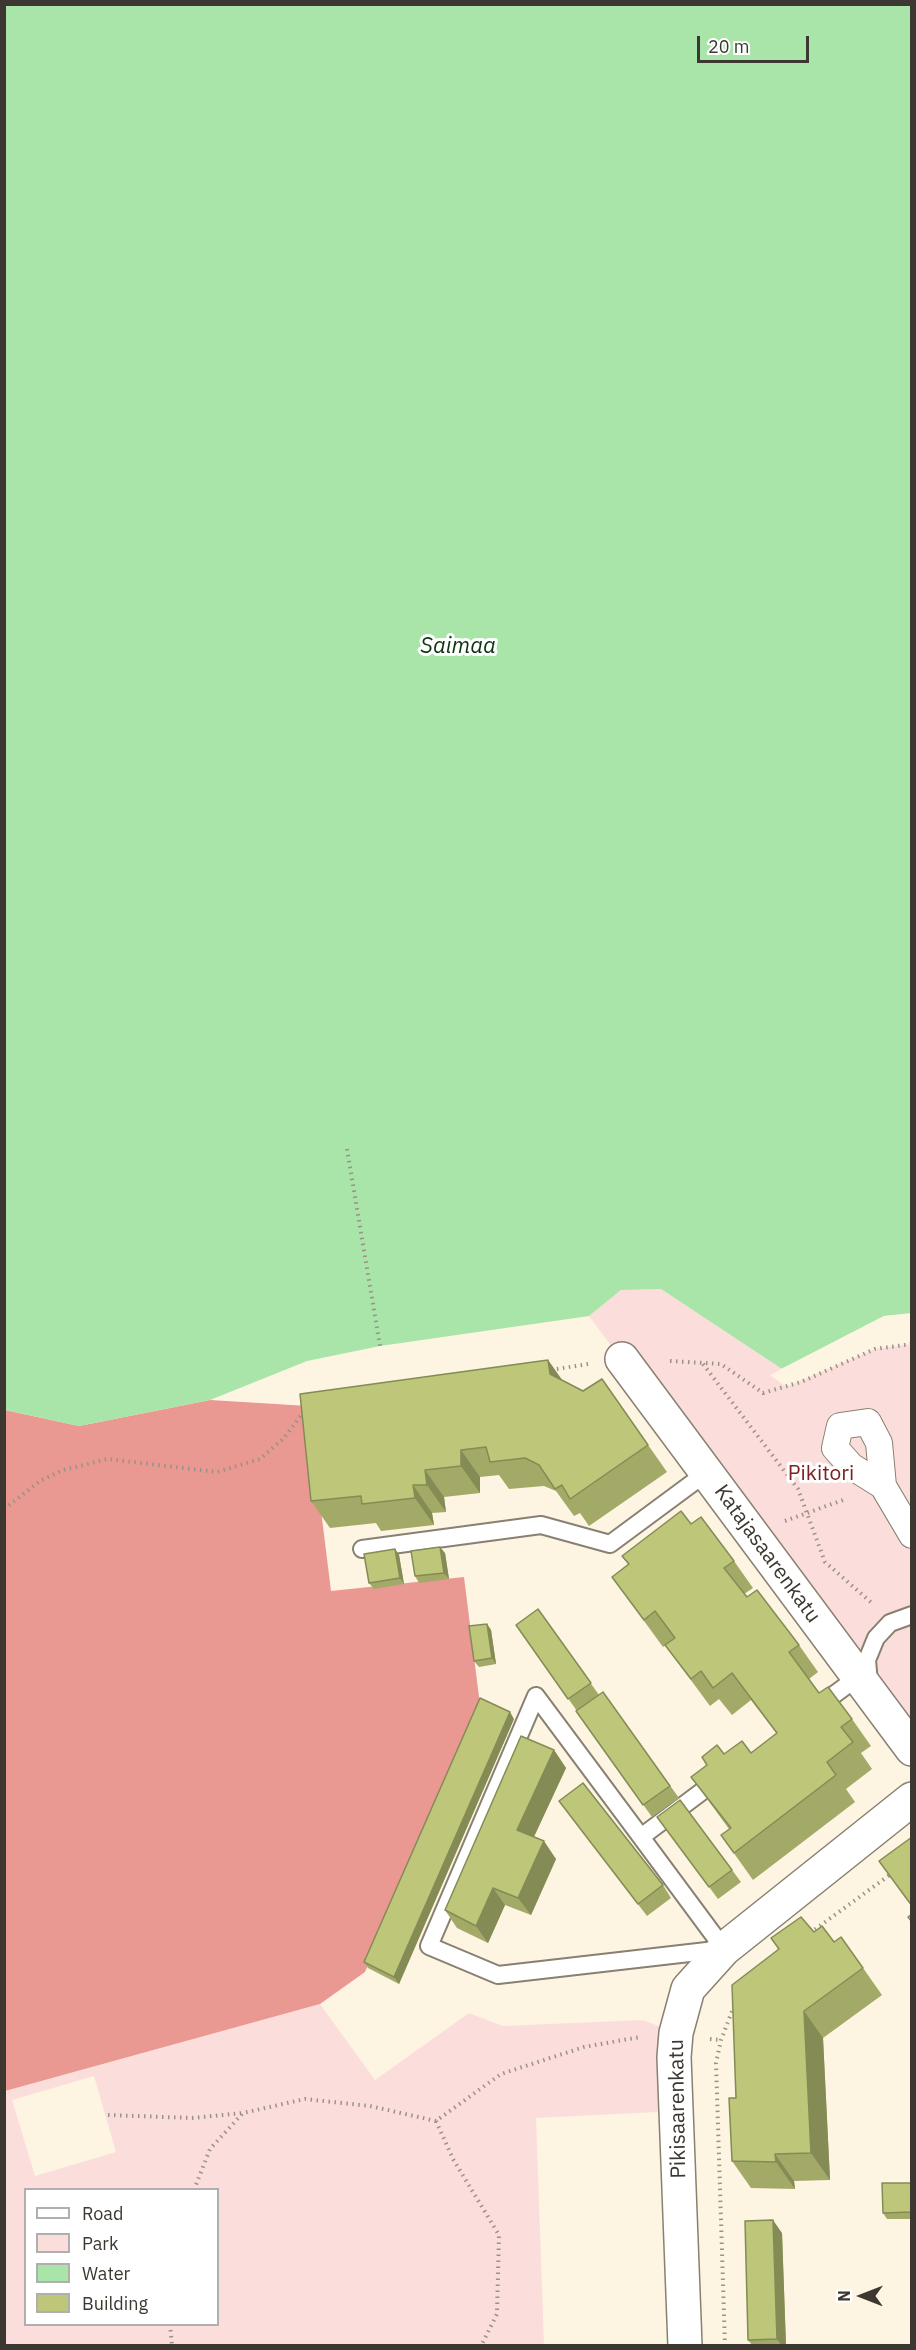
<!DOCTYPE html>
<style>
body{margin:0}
#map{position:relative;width:916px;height:2350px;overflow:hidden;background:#fdf4e2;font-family:"IBM Plex Sans",sans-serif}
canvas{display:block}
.frame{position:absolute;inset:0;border:6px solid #3c3831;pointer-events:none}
.legend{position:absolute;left:24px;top:2188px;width:195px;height:138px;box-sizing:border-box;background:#fff;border:2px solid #b1afad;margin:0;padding:8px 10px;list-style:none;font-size:18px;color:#3c3831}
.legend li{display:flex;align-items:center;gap:12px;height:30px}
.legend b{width:30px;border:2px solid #b1afad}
.north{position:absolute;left:832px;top:2266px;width:60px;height:60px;-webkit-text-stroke:4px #fff;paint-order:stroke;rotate:270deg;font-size:16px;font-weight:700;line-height:24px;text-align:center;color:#3c3831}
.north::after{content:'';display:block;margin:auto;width:21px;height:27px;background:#3c3831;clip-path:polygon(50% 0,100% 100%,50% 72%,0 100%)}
.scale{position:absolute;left:697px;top:36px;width:112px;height:27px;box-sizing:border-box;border:3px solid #3c3831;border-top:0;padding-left:8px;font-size:18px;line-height:21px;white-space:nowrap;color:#3c3831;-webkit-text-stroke:4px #fff;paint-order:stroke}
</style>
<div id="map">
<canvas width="916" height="2350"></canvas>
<div class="frame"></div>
<ul class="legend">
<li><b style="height:8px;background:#fff"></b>Road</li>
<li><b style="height:16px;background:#fbdedb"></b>Park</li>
<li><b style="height:16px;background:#a9e4a9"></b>Water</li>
<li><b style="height:16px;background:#bdc679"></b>Building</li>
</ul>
<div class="north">N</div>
<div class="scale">20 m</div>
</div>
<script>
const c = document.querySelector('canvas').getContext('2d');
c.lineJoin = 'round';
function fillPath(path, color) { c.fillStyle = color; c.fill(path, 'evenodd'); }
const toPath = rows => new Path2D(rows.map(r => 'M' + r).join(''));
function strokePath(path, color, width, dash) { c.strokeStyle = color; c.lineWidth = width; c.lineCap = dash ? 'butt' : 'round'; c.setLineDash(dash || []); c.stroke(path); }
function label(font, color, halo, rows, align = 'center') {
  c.font = font + ' "IBM Plex Sans",sans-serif'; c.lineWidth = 6; c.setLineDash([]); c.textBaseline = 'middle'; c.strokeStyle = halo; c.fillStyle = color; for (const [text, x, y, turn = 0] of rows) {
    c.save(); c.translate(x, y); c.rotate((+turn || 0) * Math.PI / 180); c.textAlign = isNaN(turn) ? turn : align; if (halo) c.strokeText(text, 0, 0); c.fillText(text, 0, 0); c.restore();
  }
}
fillPath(toPath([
 [661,1289,782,1369,770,1375,786,1387,875,1349,911,1344,911,1749,589,1316,621,1290],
 [320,2004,375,2080,469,2013,503,2026,643,2020,676,2033,677,2111,536,2118,544,2345,5,2346,5,2091],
 [94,2076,116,2152,35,2176,12,2100],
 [26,2190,218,2190,218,2324,26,2324]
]), '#fbdedb');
fillPath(toPath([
 [210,1400,308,1406,331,1591,464,1577,480,1705,365,1972,320,2004,5,2091,5,1410,79,1426]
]), '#ea9892');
fillPath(toPath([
 [4,5,911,5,911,1313,884,1316,782,1369,661,1289,621,1290,589,1316,380,1346,307,1361,210,1400,79,1426,5,1410]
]), '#a9e4a9');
fillPath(toPath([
 [912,1314,912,1317,885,1319,783,1371,779,1370,884,1316]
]), '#fdf4e2');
const service = toPath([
 [362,1549,541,1525,610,1544,706,1473],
 [869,1683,867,1660,876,1638,890,1623,912,1615],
 [536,1696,641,1837,724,1949,498,1975,429,1946,536,1696],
 [816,1708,858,1677],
 [641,1837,720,1778]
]);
const pedestrian = toPath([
 [883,1486,851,1466,835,1448,840,1426,868,1422,879,1443,883,1486,912,1535]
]);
const minor = toPath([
 [622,1359,912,1749]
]);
const tertiary = toPath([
 [685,2346,674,2057,676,2033,688,1989,724,1949,912,1799]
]);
strokePath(service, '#888071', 20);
strokePath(pedestrian, '#888071', 28);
strokePath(minor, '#888071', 36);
strokePath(tertiary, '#888071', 36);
strokePath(toPath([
 [347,1149,380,1346],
 [670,1361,721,1364,763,1393,801,1382,875,1349,912,1344],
 [703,1364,798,1489,825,1562,873,1604],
 [551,1370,588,1364],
 [4,1509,40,1481,63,1470,108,1459,217,1472,260,1459,284,1438,305,1410],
 [785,1521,843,1500],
 [810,1933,891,1874],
 [710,2039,721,2040],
 [108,2115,192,2118,243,2113],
 [436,2121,453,2159,499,2235,497,2314,481,2346],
 [194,2190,210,2149,243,2113,305,2099,370,2106,436,2121,501,2074,584,2047,640,2037],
 [170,2324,172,2346],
 [725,2346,716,2063,721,2040,734,2006]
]), '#999387', 4, [1.5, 4.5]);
strokePath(service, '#fff', 16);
strokePath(pedestrian, '#fff', 26);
strokePath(minor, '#fff', 33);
strokePath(tertiary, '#fff', 33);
fillPath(toPath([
 [548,1360,562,1380,583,1391,602,1379,667,1472,589,1526,580,1513,574,1516,556,1491,544,1486,509,1489,499,1475,480,1477,480,1493,444,1497,446,1512,432,1513,434,1525,381,1531,376,1523,330,1528,311,1501],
 [691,1524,734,1561,753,1588,744,1594,799,1645,818,1672,809,1679,819,1693,852,1719,871,1746,861,1753,872,1769,846,1789,855,1802,753,1880,721,1835,729,1829,691,1777,724,1754,751,1753,777,1734,751,1700,732,1715,719,1699,710,1706,665,1645,668,1644,663,1647,612,1577,628,1564,622,1556],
 [395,1549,399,1555,404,1584,374,1589,369,1583],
 [445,1553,449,1579,419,1583,415,1576],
 [538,1609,599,1695,603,1692,679,1798,652,1817,576,1711,577,1711,516,1625],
 [487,1624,491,1630,496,1664,479,1667,474,1661],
 [514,1719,399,1984,368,1968,364,1962],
 [554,1750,566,1768,534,1837,556,1859,531,1915,505,1905,488,1943,457,1928,445,1910],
 [559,1801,663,1885,671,1898,647,1916],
 [666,1829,732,1870,741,1882,718,1899],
 [814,1932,834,1942,863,1968,882,1995,823,2038,830,2180,794,2181,795,2189,751,2188,732,2161,736,2098,779,1949],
 [912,2183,912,2219,887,2219,883,2213],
 [782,2233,786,2346,753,2346,748,2340]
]), '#a3aa68');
fillPath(toPath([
 [548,1360,567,1387,550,1374],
 [461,1450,480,1477,480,1493,461,1466],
 [425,1470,444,1497,446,1512,427,1485],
 [413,1485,432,1513,434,1525,415,1498],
 [440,1547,445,1553,449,1579,444,1573],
 [395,1549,399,1555,404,1584,400,1578],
 [487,1624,491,1630,496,1664,492,1658],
 [510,1712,514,1719,399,1984,394,1977],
 [554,1750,566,1768,529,1847,517,1830],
 [544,1841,556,1859,531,1915,518,1898],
 [493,1888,505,1905,488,1943,476,1926],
 [804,2011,823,2038,830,2180,811,2153],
 [775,2154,794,2181,795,2189,776,2162],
 [773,2220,782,2233,786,2346,782,2346,777,2339]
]), '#848b55');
const building = toPath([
 [548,1360,550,1374,583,1391,602,1379,648,1445,570,1499,562,1485,555,1489,539,1465,525,1458,490,1462,486,1447,461,1450,461,1466,425,1470,427,1485,413,1485,415,1498,362,1504,361,1496,311,1501,300,1394,548,1360],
 [681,1511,691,1524,701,1517,734,1561,724,1568,747,1597,757,1590,799,1645,789,1652,819,1693,828,1687,852,1719,841,1727,853,1742,827,1762,836,1775,734,1853,721,1835,731,1828,691,1777,707,1765,702,1757,717,1745,724,1754,742,1741,751,1753,777,1733,732,1673,713,1688,701,1671,691,1679,665,1645,675,1638,655,1611,644,1620,612,1577,629,1564,622,1556,681,1511],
 [440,1547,444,1573,415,1576,411,1551,440,1547],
 [395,1549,400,1578,369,1583,364,1554,395,1549],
 [538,1609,591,1683,568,1699,516,1625,538,1609],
 [487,1624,492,1658,474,1661,469,1626,487,1624],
 [603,1692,670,1786,643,1805,576,1711,603,1692],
 [480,1698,510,1712,394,1977,364,1962,480,1698],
 [521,1736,554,1750,517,1830,544,1841,518,1898,493,1888,476,1926,445,1910,521,1736],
 [583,1783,663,1885,638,1904,559,1801,583,1783],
 [680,1800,732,1870,709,1887,657,1817,680,1800],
 [912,1837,912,1906,879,1861,912,1837],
 [912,1914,912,1922,908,1917,912,1914],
 [801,1917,814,1932,822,1926,834,1942,841,1937,863,1968,804,2011,811,2153,775,2154,776,2162,732,2161,729,2098,736,2098,732,1985,779,1949,771,1938,801,1917],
 [882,2183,912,2183,912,2212,883,2213,882,2183],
 [773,2220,777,2339,748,2340,745,2221,773,2220]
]);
fillPath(building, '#bdc679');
strokePath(building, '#848b55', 1.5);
label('21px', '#7f2022', '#fff', [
 ["Pikitori",821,1474]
]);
label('21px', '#3c3831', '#fff', [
 ["Katajasaarenkatu",767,1554,54],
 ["Pikisaarenkatu",678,2109,-91]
]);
label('italic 22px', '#0b340e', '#fff', [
 ["Saimaa",458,647]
]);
</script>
